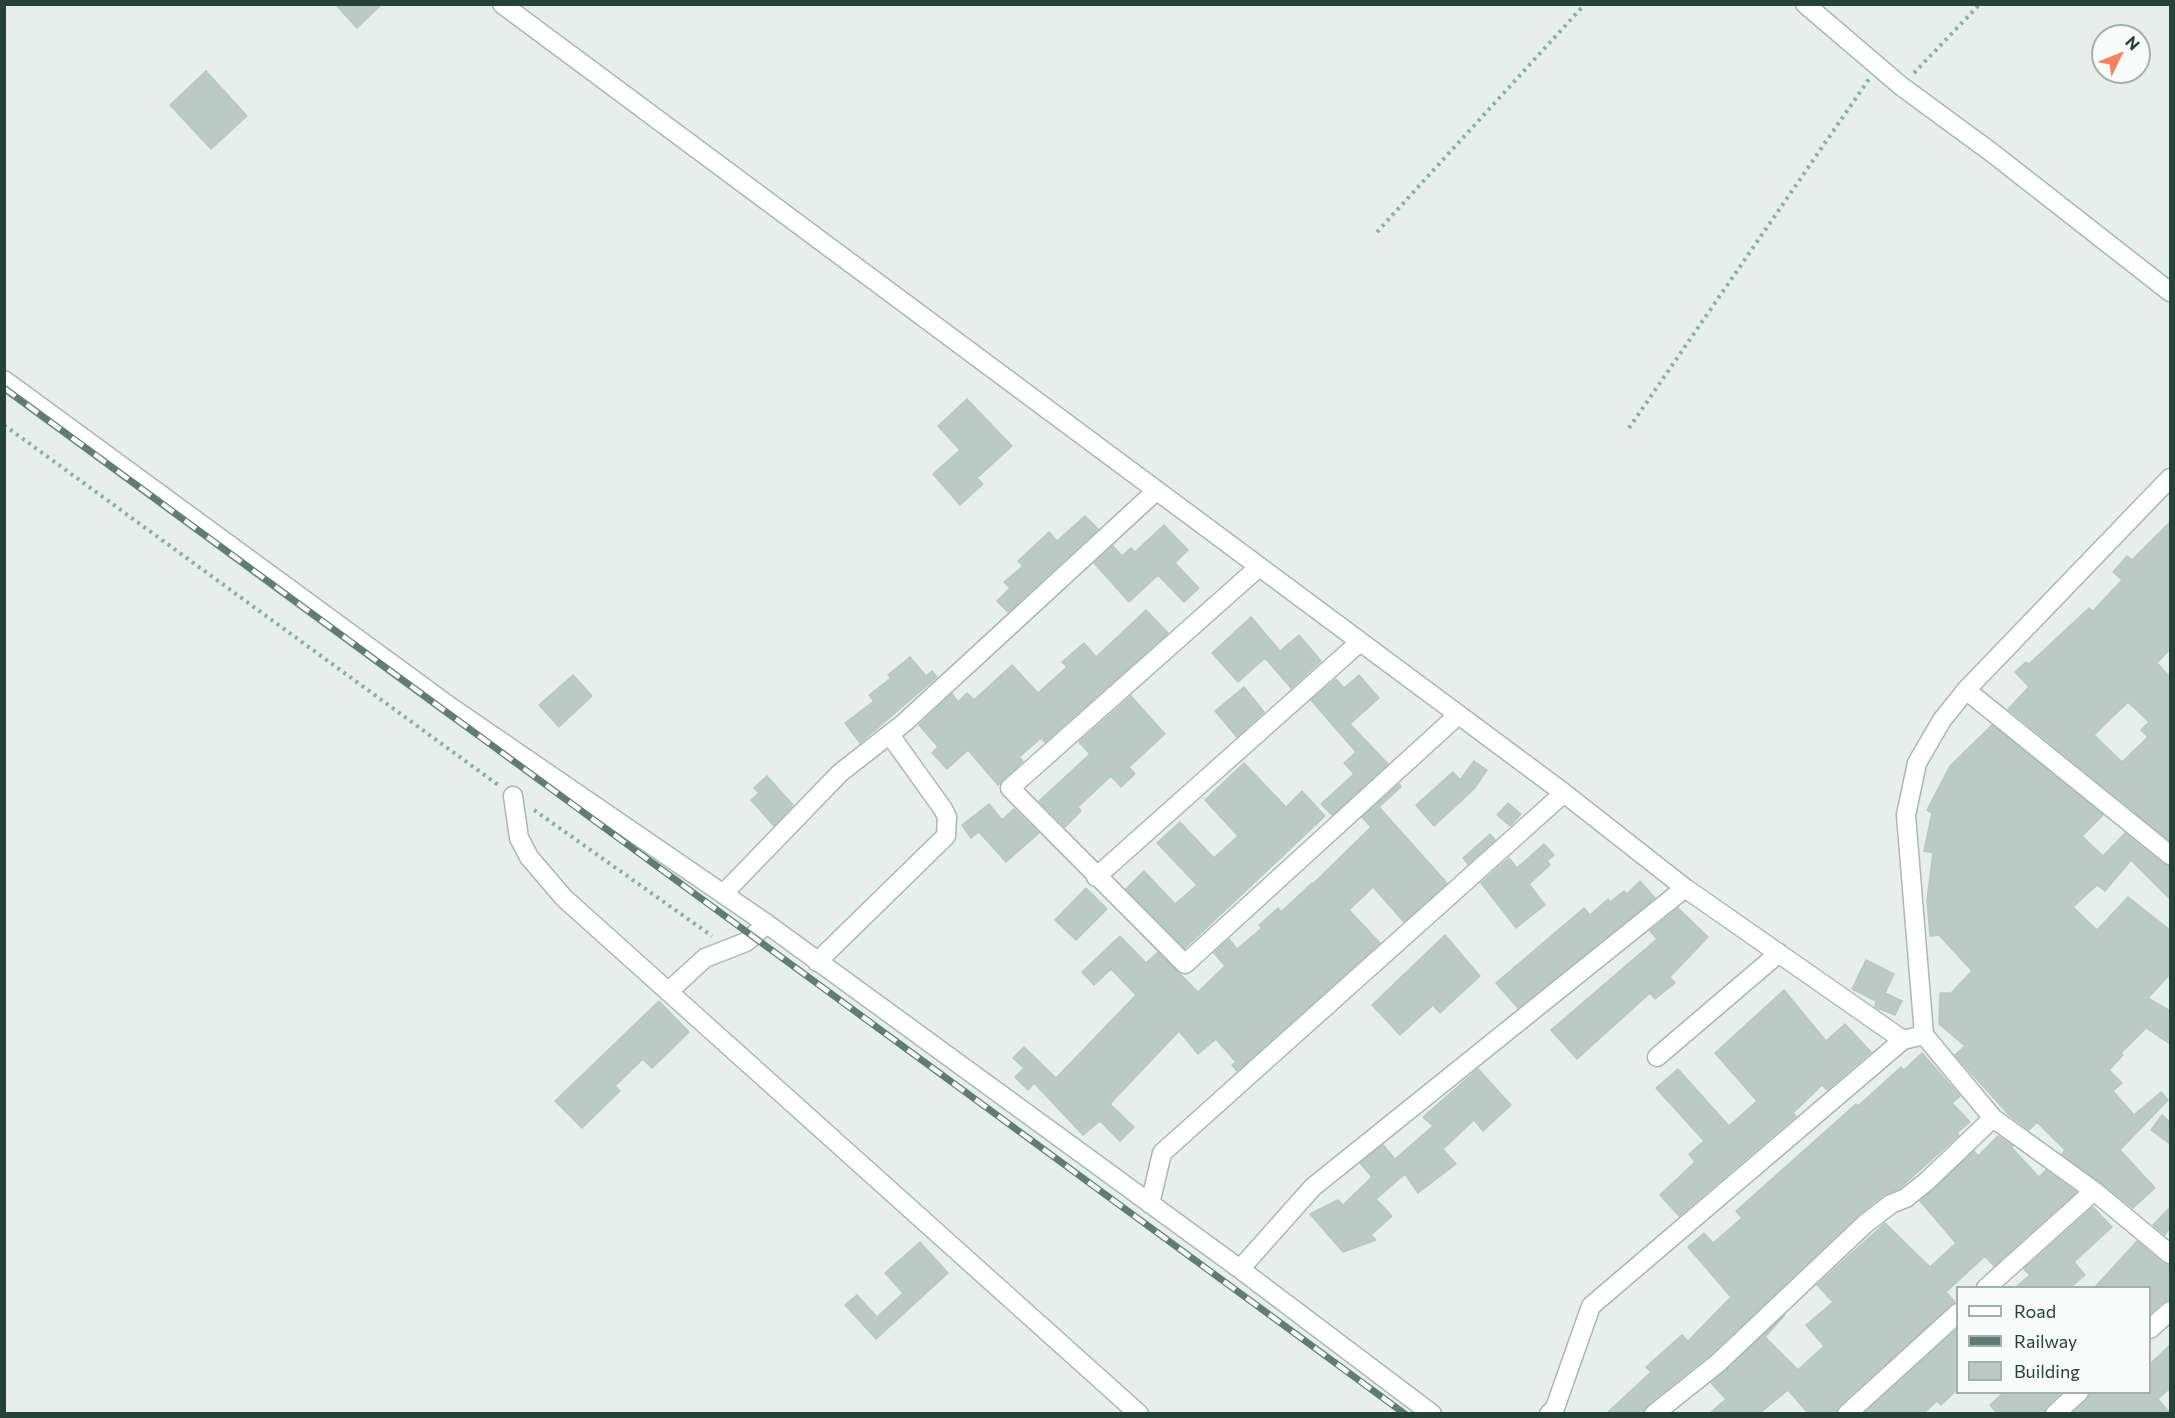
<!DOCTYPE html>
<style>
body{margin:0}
#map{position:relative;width:2175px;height:1418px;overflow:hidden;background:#e6efeb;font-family:Commissioner,sans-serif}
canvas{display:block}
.frame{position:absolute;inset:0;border:6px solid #24423a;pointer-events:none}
.legend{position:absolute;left:1956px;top:1286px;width:195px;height:108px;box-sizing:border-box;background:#f7fbf9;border:2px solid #a3b1ad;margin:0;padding:8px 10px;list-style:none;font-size:18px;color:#24423a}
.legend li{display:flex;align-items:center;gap:12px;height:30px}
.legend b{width:30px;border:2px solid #a3b1ad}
.north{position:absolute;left:2091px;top:24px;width:60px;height:60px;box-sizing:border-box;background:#f7fbf9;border:2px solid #a3b1ad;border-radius:50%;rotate:47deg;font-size:16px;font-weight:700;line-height:24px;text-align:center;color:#24423a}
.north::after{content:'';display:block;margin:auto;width:21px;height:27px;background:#f4845f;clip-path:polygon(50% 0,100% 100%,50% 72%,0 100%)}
</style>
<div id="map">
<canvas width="2175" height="1418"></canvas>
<div class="frame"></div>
<ul class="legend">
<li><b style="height:8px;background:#fff"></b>Road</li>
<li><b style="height:8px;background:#5f7d75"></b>Railway</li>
<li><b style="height:16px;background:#bbcac4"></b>Building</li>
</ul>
<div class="north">N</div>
</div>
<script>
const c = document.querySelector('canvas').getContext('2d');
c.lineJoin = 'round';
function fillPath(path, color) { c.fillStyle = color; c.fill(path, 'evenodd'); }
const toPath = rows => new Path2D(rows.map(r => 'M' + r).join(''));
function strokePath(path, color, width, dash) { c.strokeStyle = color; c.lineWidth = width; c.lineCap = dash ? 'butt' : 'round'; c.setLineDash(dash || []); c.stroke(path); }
const building = toPath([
 [335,4,382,4,357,28,335,4],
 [206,71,247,116,211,149,170,105,206,71],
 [967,399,1012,446,977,478,983,484,960,505,933,474,960,450,938,426,967,399],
 [1085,516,1098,529,1008,612,997,601,1010,588,1004,582,1023,566,1018,561,1049,532,1057,541,1085,516],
 [2170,522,2170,649,2157,663,2170,677,2170,841,2008,709,2029,687,2015,672,2026,662,2029,664,2089,608,2093,611,2122,580,2113,572,2127,556,2132,560,2170,522],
 [2128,702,2149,722,2141,730,2148,737,2122,762,2094,735,2128,702],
 [1164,525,1188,550,1175,563,1199,588,1184,602,1158,575,1129,602,1094,563,1113,546,1122,556,1131,548,1135,552,1164,525],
 [1146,610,1168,633,1045,742,1041,738,1019,757,1023,761,998,785,968,750,947,769,932,753,938,747,919,725,952,694,958,702,967,693,974,700,1012,665,1038,693,1067,667,1062,662,1084,643,1096,657,1146,610],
 [1251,617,1280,651,1299,635,1321,661,1291,688,1265,658,1238,682,1212,653,1251,617],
 [910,657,926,676,932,671,937,677,860,743,845,723,874,701,869,695,891,678,888,675,910,657],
 [573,675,592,696,559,727,539,705,573,675],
 [1359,675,1379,698,1350,724,1388,764,1332,815,1321,804,1354,774,1344,763,1356,752,1311,700,1336,679,1344,688,1359,675],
 [1244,687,1264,712,1237,737,1215,711,1244,687],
 [1131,696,1165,734,1129,767,1135,774,1121,787,1111,776,1078,807,1081,811,1065,827,1039,801,1090,754,1079,742,1131,696],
 [1992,725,2103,815,2082,836,2103,856,2125,833,2163,864,2170,866,2170,899,2131,860,2105,891,2097,885,2073,907,2097,930,2128,897,2170,930,2170,974,2148,998,2170,1011,2170,1044,2146,1028,2121,1053,2123,1055,2109,1070,2122,1083,2113,1091,2134,1115,2161,1092,2168,1100,2120,1150,2155,1188,2133,1208,2062,1154,2065,1150,2037,1122,2029,1130,2009,1115,1955,1055,1965,1046,1939,1024,1940,993,1951,993,1972,971,1939,935,1930,936,1927,900,1933,853,1924,851,1932,813,1927,810,1950,766,1992,725],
 [1474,761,1487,770,1474,789,1434,826,1416,805,1453,772,1460,780,1474,761],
 [1244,763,1286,807,1302,791,1325,816,1185,948,1126,889,1144,871,1175,904,1197,885,1157,843,1180,822,1214,858,1238,836,1205,800,1244,763],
 [767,776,793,805,774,826,751,800,759,793,754,788,767,776],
 [1399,784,1401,787,1379,807,1447,883,1404,922,1373,887,1349,910,1380,943,1237,1071,1232,1065,1236,1062,1216,1039,1198,1054,1179,1031,1110,1104,1134,1127,1120,1141,1100,1121,1083,1135,1034,1083,1028,1090,1015,1077,1024,1068,1013,1058,1024,1047,1056,1078,1136,995,1111,969,1094,985,1082,972,1120,936,1146,963,1158,952,1198,992,1225,966,1214,953,1229,939,1237,949,1262,928,1259,925,1278,908,1281,912,1312,883,1313,884,1371,827,1362,817,1399,784],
 [1508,803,1521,814,1510,826,1497,815,1508,803],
 [989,804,1002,820,1014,809,1039,833,1006,862,979,832,971,838,962,825,989,804],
 [1490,834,1495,840,1468,864,1463,858,1490,834],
 [1544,844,1554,855,1547,861,1550,865,1529,884,1545,905,1516,928,1481,883,1509,858,1517,868,1544,844],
 [1640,881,1655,898,1518,1008,1496,983,1584,908,1590,915,1608,899,1610,902,1624,891,1627,894,1640,881],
 [1086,888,1107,909,1076,940,1055,920,1086,888],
 [1678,908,1708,937,1670,977,1675,983,1655,999,1650,993,1577,1059,1551,1030,1657,939,1650,931,1678,908],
 [1445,935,1480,976,1440,1013,1433,1005,1400,1035,1372,1005,1445,935],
 [1866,960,1894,974,1885,993,1902,1001,1895,1015,1875,1007,1876,1001,1852,989,1866,960],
 [1784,990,1826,1041,1845,1024,1871,1052,1827,1090,1822,1085,1793,1113,1796,1116,1679,1216,1660,1195,1695,1162,1689,1154,1704,1141,1656,1088,1678,1069,1729,1126,1757,1101,1715,1053,1784,990],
 [659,1001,689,1032,652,1068,643,1059,615,1086,620,1091,582,1128,555,1101,659,1001],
 [1922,1053,1960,1096,1952,1103,1970,1122,1957,1133,1959,1135,1900,1188,1884,1195,1857,1216,1711,1354,1647,1405,1643,1413,1607,1413,1651,1372,1646,1367,1682,1335,1688,1341,1731,1297,1688,1247,1704,1233,1713,1243,1742,1218,1736,1211,1856,1104,1858,1106,1901,1067,1904,1070,1922,1053],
 [1478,1069,1511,1105,1483,1131,1474,1120,1443,1149,1456,1164,1418,1193,1405,1174,1376,1199,1392,1216,1371,1235,1376,1240,1343,1252,1310,1214,1338,1200,1343,1205,1372,1177,1360,1163,1383,1145,1395,1159,1433,1126,1423,1117,1478,1069],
 [2162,1115,2170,1122,2170,1144,2151,1130,2162,1115],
 [1998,1136,2013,1146,2012,1148,2039,1177,2046,1170,2076,1192,1994,1266,1985,1256,1946,1292,1955,1302,1839,1406,1836,1413,1808,1413,1788,1390,1760,1413,1710,1413,1726,1399,1711,1383,1785,1315,1765,1337,1798,1370,1824,1346,1806,1325,1833,1302,1817,1285,1885,1223,1930,1267,1956,1243,1920,1201,1974,1151,1978,1156,1998,1136],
 [2093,1207,2112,1227,2074,1262,2085,1275,2071,1287,2016,1287,2030,1275,2024,1269,2093,1207],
 [2170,1207,2170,1227,2165,1235,2153,1225,2170,1207],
 [2137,1241,2163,1263,2170,1265,2170,1300,2163,1302,2150,1314,2150,1287,2095,1287,2137,1241],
 [920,1242,948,1273,876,1339,845,1305,857,1295,877,1317,903,1293,885,1273,920,1242],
 [1956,1330,1958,1389,1941,1405,1937,1401,1924,1413,1864,1413,1956,1330],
 [2170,1345,2170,1388,2158,1399,2170,1413,2072,1413,2087,1400,2090,1392,2150,1392,2150,1364,2170,1345],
 [2004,1392,2062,1392,2047,1406,2044,1413,1997,1413,1990,1405,2004,1392]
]);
fillPath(building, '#bbcac4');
strokePath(building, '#b8c9c2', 1.5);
const street = toPath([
 [502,4,1564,793,1685,888,1903,1040],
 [4,380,452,708,767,924,1240,1269,1432,1414],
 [1259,567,1010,788,1185,964,1458,715],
 [1966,690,2170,855],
 [513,796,519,838,529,857,564,898,1139,1414],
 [1096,877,1360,642],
 [723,894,840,773,904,723,1156,491],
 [817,962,946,836,947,817,943,809,890,735],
 [669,991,705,958,746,942,767,924],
 [1924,1035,1906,815,1917,763,1942,720,1966,690,2170,478],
 [1657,1057,1779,953],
 [1150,1204,1162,1153,1564,793],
 [1240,1269,1313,1187,1685,888],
 [1986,1288,2094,1191],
 [2150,1329,2170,1311],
 [1549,1414,1555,1408,1591,1306,1903,1040,1924,1035,1993,1118,2094,1191,2170,1254],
 [1654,1414,1718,1363,1865,1224,1891,1204,1906,1198,1927,1181,1993,1118],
 [1847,1414,1958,1313],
 [2055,1414,2079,1392]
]);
const secondary = toPath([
 [1805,4,1901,86,1991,152,2170,292]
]);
strokePath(street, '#a8b8b2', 21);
strokePath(secondary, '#a4bbb3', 21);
strokePath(toPath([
 [1914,73,1980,4],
 [1377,232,1585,4],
 [4,425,501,787],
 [1629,428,1869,79],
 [534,810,712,936]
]), '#86b3a5', 4, [3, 4.5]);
strokePath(street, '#fff', 18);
strokePath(secondary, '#fff', 18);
const rail = toPath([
 [4,388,1405,1414]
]);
strokePath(rail, '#5f7d75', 7);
strokePath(rail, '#f7fbf9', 4.5, [14]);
</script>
